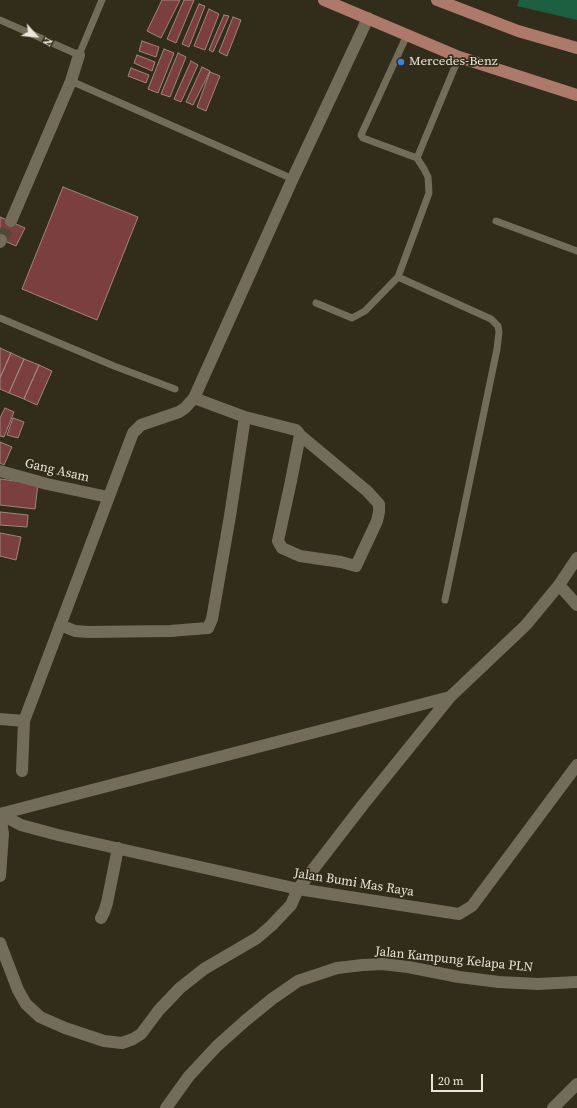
<!DOCTYPE html>
<style>
body{margin:0}
#map{position:relative;width:577px;height:1108px;overflow:hidden;background:#322c1a;font-family:"Source Serif 4",serif}
canvas{display:block}
.north{position:absolute;left:16px;top:16px;width:40px;height:40px;-webkit-text-stroke:3px #322c1a;paint-order:stroke;rotate:117deg;font-size:11px;font-weight:700;line-height:16px;text-align:center;color:#e8e5d9}
.north::after{content:'';display:block;margin:auto;width:14px;height:18px;background:#e8e5d9;clip-path:polygon(50% 0,100% 100%,50% 72%,0 100%)}
.scale{position:absolute;left:431px;top:1074px;width:52px;height:18px;box-sizing:border-box;border:2px solid #e8e5d9;border-top:0;padding-left:5px;font-size:12px;line-height:14px;white-space:nowrap;color:#e8e5d9;-webkit-text-stroke:3px #322c1a;paint-order:stroke}
</style>
<div id="map">
<canvas width="577" height="1108"></canvas>
<div class="north">N</div>
<div class="scale">20 m</div>
</div>
<script>
const c = document.querySelector('canvas').getContext('2d');
c.lineJoin = 'round';
function fillPath(path, color) { c.fillStyle = color; c.fill(path, 'evenodd'); }
const toPath = rows => new Path2D(rows.map(r => 'M' + r).join(''));
function strokePath(path, color, width, dash) { c.strokeStyle = color; c.lineWidth = width; c.lineCap = dash ? 'butt' : 'round'; c.setLineDash(dash || []); c.stroke(path); }
function label(font, color, halo, rows, align = 'center') {
  c.font = font + ' "Source Serif 4",serif'; c.lineWidth = 3.5; c.setLineDash([]); c.textBaseline = 'middle'; c.strokeStyle = halo; c.fillStyle = color; for (const [text, x, y, turn = 0] of rows) {
    c.save(); c.translate(x, y); c.rotate((+turn || 0) * Math.PI / 180); c.textAlign = isNaN(turn) ? turn : align; if (halo) c.strokeText(text, 0, 0); c.fillText(text, 0, 0); c.restore();
  }
}
fillPath(toPath([
 [519,0,577,0,577,20,517,6]
]), '#1c5f41');
const building = toPath([
 [162,0,180,0,161,38,147,31,162,0],
 [184,0,194,0,176,43,167,39,184,0],
 [199,4,205,6,189,47,182,44,199,4],
 [209,9,219,14,205,50,194,46,209,9],
 [224,15,229,16,213,52,209,50,224,15],
 [233,17,241,20,227,56,219,52,233,17],
 [142,41,159,47,156,57,139,51,142,41],
 [164,49,174,53,158,93,148,89,164,49],
 [178,53,186,57,170,97,161,94,178,53],
 [137,55,155,62,152,71,134,63,137,55],
 [191,61,198,65,181,102,174,99,191,61],
 [202,67,210,71,193,105,186,102,202,67],
 [131,68,149,75,146,83,128,76,131,68],
 [210,72,220,76,206,111,197,107,210,72],
 [63,187,138,217,97,320,22,289,63,187],
 [0,217,25,228,16,246,0,239,0,217],
 [0,348,11,353,0,378,0,348],
 [11,353,24,359,9,393,0,389,0,378,11,353],
 [24,359,39,365,24,399,9,393,24,359],
 [39,365,52,371,37,405,24,399,39,365],
 [5,408,14,412,4,437,0,436,0,418,5,408],
 [13,418,24,422,18,438,7,435,13,418],
 [0,442,12,447,4,465,0,463,0,442],
 [0,479,38,484,35,509,0,505,0,479],
 [0,512,28,515,27,527,0,525,0,512],
 [0,533,21,537,16,560,0,556,0,533]
]);
fillPath(building, '#7c3f3f');
strokePath(building, '#9e8583', 1);
strokePath(toPath([
 [1,240,11,221]
]), '#4d4837', 12, [12, 6]);
strokePath(toPath([
 [0,20,79,55,102,0],
 [407,35,361,135,363,138,417,158,424,169,428,177,429,193,398,277,491,319,498,326,499,332,497,349,445,600],
 [71,81,286,176],
 [417,158,459,57],
 [496,221,577,251],
 [316,303,352,318,365,311,398,277],
 [0,318,114,366,175,389]
]), '#726c58', 7);
strokePath(toPath([
 [11,221,71,81,79,55],
 [0,242,1,240],
 [194,398,245,417,296,430,298,432,300,435,291,481,278,541,282,548,300,556,341,562,356,566,377,521,379,512,379,504,367,491,300,435],
 [0,471,47,484,108,497],
 [559,585,577,605],
 [60,625,75,631,88,632,170,631,208,628,212,619,230,516,245,417],
 [0,719,24,721],
 [22,771,24,721,133,433,141,425,179,412,185,408,194,398,293,178,368,18],
 [0,814,21,825,58,835,298,889,459,914,472,906,577,765],
 [0,876,3,834,0,814,450,697],
 [101,918,104,912,107,903,118,848],
 [0,943,18,990,26,1004,40,1017,65,1028,104,1041,122,1043,133,1039,141,1034,159,1010,180,988,204,969,257,938,271,926,291,905,298,889,362,806,450,697,526,625,559,585,577,558],
 [166,1108,189,1076,217,1046,245,1021,272,999,298,981,337,968,363,965,382,964,408,967,459,977,499,982,538,984,577,982],
 [553,1108,577,1084]
]), '#726c58', 12);
strokePath(toPath([
 [324,0,459,57,577,95],
 [437,0,518,31,577,48]
]), '#ad796a', 12);
for (const [x, y, r, color] of [
 [401,62,4,"#3f7fe0"]
]) { const dot = new Path2D(); dot.arc(x, y, r, 0, 2 * Math.PI); c.fillStyle = color; c.fill(dot); strokePath(dot, '#322c1a', 1.5); }
label('13px', '#e8e5d9', '#322c1a', [
 ["Mercedes-Benz",409,62]
], 'left');
label('13px', '#e8e5d9', '#322c1a', [
 ["Gang Asam",57,471,13],
 ["Jalan Bumi Mas Raya",354,883,9],
 ["Jalan Kampung Kelapa PLN",454,960,6]
]);
</script>
